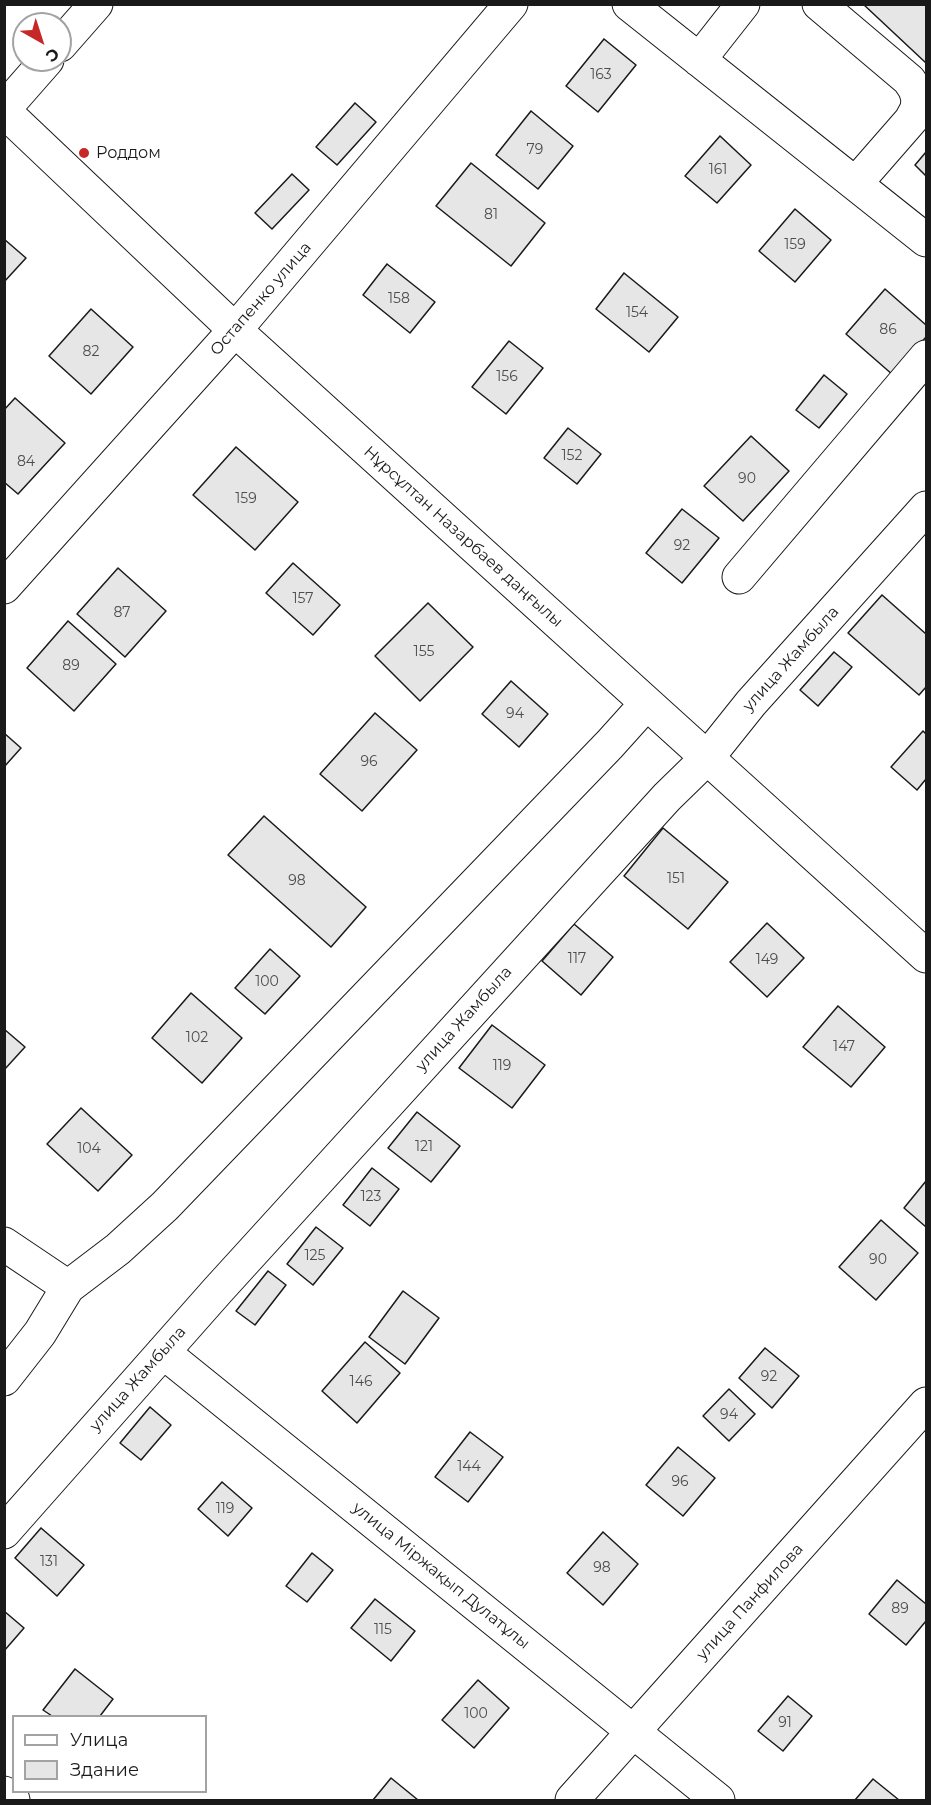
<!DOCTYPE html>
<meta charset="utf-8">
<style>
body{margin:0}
#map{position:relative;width:931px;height:1805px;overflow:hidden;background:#fff;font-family:Montserrat,sans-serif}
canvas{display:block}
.frame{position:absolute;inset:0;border:6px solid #1a1a1a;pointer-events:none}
.legend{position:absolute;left:12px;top:1715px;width:195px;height:78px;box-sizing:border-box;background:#fff;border:2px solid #a3a3a3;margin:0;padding:8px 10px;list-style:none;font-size:18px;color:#1a1a1a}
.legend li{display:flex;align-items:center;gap:12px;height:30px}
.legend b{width:30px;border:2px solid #a3a3a3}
.north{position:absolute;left:12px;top:12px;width:60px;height:60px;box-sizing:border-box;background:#fff;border:2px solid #a3a3a3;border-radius:50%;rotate:141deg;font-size:16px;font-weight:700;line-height:24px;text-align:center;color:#1a1a1a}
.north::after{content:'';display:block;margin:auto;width:21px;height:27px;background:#c62828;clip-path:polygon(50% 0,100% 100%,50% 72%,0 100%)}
</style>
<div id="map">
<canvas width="931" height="1805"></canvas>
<div class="frame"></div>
<ul class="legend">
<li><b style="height:8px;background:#fff"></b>Улица</li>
<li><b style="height:16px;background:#e6e6e6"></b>Здание</li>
</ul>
<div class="north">С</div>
</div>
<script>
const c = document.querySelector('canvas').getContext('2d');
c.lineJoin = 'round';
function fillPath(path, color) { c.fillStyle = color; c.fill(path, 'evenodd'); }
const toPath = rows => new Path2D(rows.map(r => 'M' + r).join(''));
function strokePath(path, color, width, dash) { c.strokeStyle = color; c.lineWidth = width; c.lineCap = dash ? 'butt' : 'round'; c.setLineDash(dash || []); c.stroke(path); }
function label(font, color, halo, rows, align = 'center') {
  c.font = font + ' Montserrat,sans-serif'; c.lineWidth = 4.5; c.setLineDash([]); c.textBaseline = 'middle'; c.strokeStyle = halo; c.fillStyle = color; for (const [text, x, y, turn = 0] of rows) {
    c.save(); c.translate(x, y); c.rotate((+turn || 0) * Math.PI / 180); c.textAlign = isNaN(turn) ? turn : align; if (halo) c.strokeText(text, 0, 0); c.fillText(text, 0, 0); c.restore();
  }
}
const building = toPath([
 [863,4,926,4,926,63,863,4],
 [604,39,636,65,598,112,566,86,604,39],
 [355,103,376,122,337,165,316,147,355,103],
 [531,111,573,146,538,189,496,155,531,111],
 [720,136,751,165,717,203,685,176,720,136],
 [926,152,926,176,915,165,926,152],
 [471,163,545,223,511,266,436,206,471,163],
 [292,174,309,190,272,229,255,213,292,174],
 [795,209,831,240,795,282,759,251,795,209],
 [4,239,26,258,4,282,4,239],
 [387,264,435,302,410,333,363,295,387,264],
 [624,273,678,317,649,352,596,309,624,273],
 [885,289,926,325,926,337,893,375,846,334,885,289],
 [91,309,133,347,91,394,49,356,91,309],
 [509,341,543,368,506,414,472,387,509,341],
 [824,375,847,394,819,428,796,410,824,375],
 [15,398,65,443,18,494,4,482,4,410,15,398],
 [568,428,601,454,577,484,544,458,568,428],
 [751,436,789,471,743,521,704,486,751,436],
 [236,447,298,502,255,550,193,495,236,447],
 [682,509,719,538,682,583,646,553,682,509],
 [293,563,340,605,313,635,266,593,293,563],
 [118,568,166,611,125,657,77,614,118,568],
 [882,595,926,634,926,687,919,695,848,633,882,595],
 [428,603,473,647,420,701,375,656,428,603],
 [68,621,116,664,74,711,27,668,68,621],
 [834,652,852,667,818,706,800,690,834,652],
 [511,681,548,714,519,747,482,714,511,681],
 [375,713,417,750,362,811,320,774,375,713],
 [923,731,926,734,926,779,917,790,891,767,923,731],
 [4,733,21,748,4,767,4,733],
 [264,816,366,907,331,947,228,855,264,816],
 [663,828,728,882,688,929,624,876,663,828],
 [767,923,804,958,767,997,730,962,767,923],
 [574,924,613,957,581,995,542,961,574,924],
 [270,949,300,976,265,1014,235,988,270,949],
 [191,993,242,1038,202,1083,152,1038,191,993],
 [838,1006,885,1047,851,1087,803,1047,838,1006],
 [492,1025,545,1065,512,1108,459,1068,492,1025],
 [4,1029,25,1047,4,1070,4,1029],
 [81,1108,132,1155,98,1191,47,1144,81,1108],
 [417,1112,460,1146,431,1182,388,1148,417,1112],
 [372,1168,399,1189,370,1226,343,1205,372,1168],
 [926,1181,926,1227,904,1208,926,1181],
 [881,1220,918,1253,876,1300,839,1267,881,1220],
 [316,1227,343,1248,313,1285,287,1264,316,1227],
 [268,1271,286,1285,255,1325,236,1311,268,1271],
 [403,1291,439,1318,405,1364,369,1337,403,1291],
 [365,1342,400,1373,357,1423,322,1391,365,1342],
 [765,1348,799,1376,772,1408,739,1378,765,1348],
 [729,1389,755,1414,729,1441,703,1416,729,1389],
 [150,1407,171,1425,141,1460,120,1443,150,1407],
 [470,1432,503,1457,468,1502,435,1477,470,1432],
 [678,1447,715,1478,683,1516,646,1485,678,1447],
 [222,1482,252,1508,228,1536,198,1509,222,1482],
 [41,1528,84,1565,57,1596,15,1558,41,1528],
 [603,1532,638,1564,603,1605,567,1573,603,1532],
 [312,1553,333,1570,307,1602,286,1586,312,1553],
 [897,1580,926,1604,926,1621,906,1645,869,1614,897,1580],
 [375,1599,415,1631,391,1661,351,1628,375,1599],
 [4,1611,24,1628,4,1651,4,1611],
 [75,1669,113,1699,100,1716,52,1716,43,1710,75,1669],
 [478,1680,509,1708,474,1748,442,1720,478,1680],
 [788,1696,812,1716,783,1751,758,1731,788,1696],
 [391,1778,418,1800,373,1800,391,1778],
 [873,1779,899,1800,855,1800,873,1779]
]);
fillPath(building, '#e6e6e6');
strokePath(building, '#1a1a1a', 1.5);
const minor = toPath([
 [629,4,926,240],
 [819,4,909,80,915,89,918,99,917,109,911,120,856,183],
 [60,45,96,4],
 [699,60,743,4],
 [4,109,47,60],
 [4,111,235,330,926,956],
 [739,577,926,357],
 [4,587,235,330,511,4],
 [4,1244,68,1287],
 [163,1352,718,1800],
 [4,1379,40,1333,68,1287,118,1249,165,1206,610,744,646,704],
 [4,1532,218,1290,667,797,707,758,751,703,926,508],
 [4,1793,13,1800],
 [572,1800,926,1404]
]);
strokePath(minor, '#1a1a1a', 35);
strokePath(minor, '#fff', 33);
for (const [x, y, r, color] of [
 [84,153,6,"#c62828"]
]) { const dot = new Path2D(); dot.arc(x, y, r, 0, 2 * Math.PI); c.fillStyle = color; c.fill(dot); strokePath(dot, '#fff', 2); }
label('14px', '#4d4d4d', null, [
 ["163",601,75],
 ["79",535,150],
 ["161",718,170],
 ["81",491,215],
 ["159",795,245],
 ["158",399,299],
 ["154",637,313],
 ["86",888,330],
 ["82",91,352],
 ["156",507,377],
 ["152",572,456],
 ["84",26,462],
 ["90",747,479],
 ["159",246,499],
 ["92",682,546],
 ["157",303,599],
 ["87",122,613],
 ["155",424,652],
 ["89",71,666],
 ["94",515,714],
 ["96",369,762],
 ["151",676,879],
 ["98",297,881],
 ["117",577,959],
 ["149",767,960],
 ["100",267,982],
 ["102",197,1038],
 ["147",844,1047],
 ["119",502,1066],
 ["121",424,1147],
 ["104",89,1149],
 ["123",371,1197],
 ["125",315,1256],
 ["90",878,1260],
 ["92",769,1377],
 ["146",361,1382],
 ["94",729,1415],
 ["144",469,1467],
 ["96",680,1482],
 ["119",225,1509],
 ["131",49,1562],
 ["98",602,1568],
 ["89",900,1609],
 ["115",383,1630],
 ["100",476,1714],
 ["91",785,1723]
]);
label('16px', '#1a1a1a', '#fff', [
 ["Роддом",96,153]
], 'left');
label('16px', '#1a1a1a', '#fff', [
 ["Остапенко улица",261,299,-49],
 ["Нұрсұлтан Назарбаев даңғылы",463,537,42],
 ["улица Жамбыла",791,659,-48],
 ["улица Жамбыла",464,1019,-48],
 ["улица Жамбыла",138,1379,-48],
 ["улица Міржақып Дулатұлы",441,1576,39],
 ["улица Панфилова",750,1602,-48]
]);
</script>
